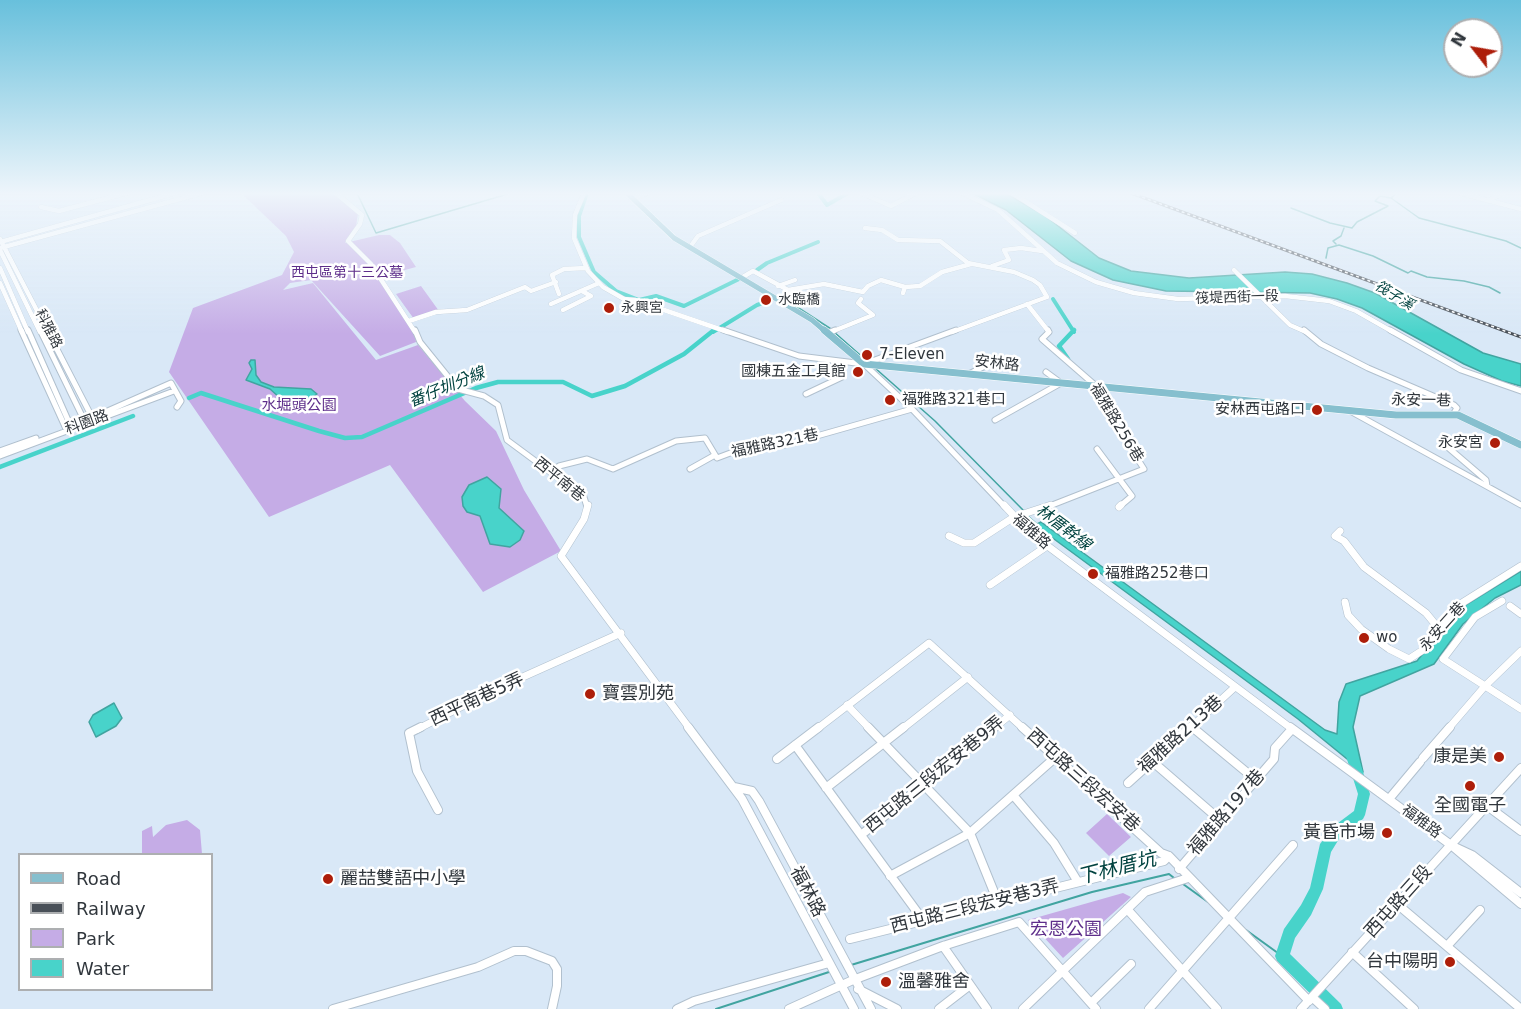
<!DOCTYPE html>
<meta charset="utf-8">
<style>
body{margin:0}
#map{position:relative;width:1521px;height:1009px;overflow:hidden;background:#d9e8f7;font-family:"DejaVu Sans",sans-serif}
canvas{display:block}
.legend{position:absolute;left:18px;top:853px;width:195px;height:138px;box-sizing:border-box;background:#fff;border:2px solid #adafb1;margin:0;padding:8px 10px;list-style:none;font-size:18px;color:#31373d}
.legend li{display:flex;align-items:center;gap:12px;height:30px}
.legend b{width:30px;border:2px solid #adafb1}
.north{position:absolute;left:1443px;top:18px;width:60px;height:60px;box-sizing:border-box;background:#fff;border:2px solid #adafb1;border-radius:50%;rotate:301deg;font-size:16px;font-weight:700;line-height:24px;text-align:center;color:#31373d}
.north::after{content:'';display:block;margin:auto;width:21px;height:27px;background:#ad1e0a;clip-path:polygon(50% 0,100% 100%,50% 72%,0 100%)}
</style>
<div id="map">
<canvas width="1521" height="1009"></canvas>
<ul class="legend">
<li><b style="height:8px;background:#86bfce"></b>Road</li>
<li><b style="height:8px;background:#495058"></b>Railway</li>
<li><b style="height:16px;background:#c5ace6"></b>Park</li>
<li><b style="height:16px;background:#48d3ca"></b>Water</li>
</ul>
<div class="north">N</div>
</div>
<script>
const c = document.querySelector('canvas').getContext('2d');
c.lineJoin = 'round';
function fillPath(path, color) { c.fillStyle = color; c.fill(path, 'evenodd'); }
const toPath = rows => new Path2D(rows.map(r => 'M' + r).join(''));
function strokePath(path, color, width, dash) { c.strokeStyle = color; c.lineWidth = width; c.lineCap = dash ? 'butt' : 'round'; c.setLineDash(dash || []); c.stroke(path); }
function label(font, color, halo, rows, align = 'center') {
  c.font = font + ' "DejaVu Sans","Noto Sans TC",sans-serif'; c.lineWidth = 5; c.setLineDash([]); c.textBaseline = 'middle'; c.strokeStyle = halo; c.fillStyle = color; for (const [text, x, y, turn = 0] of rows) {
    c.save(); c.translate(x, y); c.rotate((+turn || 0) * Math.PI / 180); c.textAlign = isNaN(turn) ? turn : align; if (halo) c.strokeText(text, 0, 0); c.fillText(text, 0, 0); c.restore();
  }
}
fillPath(toPath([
 [241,193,333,193,358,213,356,227,345,243,379,235,390,235,400,243,416,267,379,277,415,334,416,342,380,356,311,280,290,283,283,290,313,283,376,360,418,345,465,401,496,431,524,490,561,551,483,592,390,465,269,517,169,372,193,308,282,275,294,252,286,236],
 [421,286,439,311,414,319,396,294],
 [1107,814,1131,837,1109,856,1086,833],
 [187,820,200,830,202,854,142,854,142,831,152,826,153,837,166,825],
 [1123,893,1131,897,1063,958,1028,920]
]), '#c5ace6');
const water = toPath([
 [972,193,1005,193,1044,215,1099,258,1131,271,1189,278,1285,272,1312,274,1347,283,1375,293,1483,353,1521,364,1521,386,1502,381,1464,364,1362,308,1337,299,1310,293,1166,291,1113,280,1071,261,1006,210,972,193],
 [251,360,255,360,256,375,261,382,274,387,311,389,317,394,308,401,280,398,270,389,246,380,252,369,249,363,251,360],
 [487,477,501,489,499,508,524,531,520,540,510,547,490,544,480,516,467,512,463,506,462,497,469,485,487,477],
 [1041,522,1325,730,1337,734,1339,702,1346,684,1417,661,1459,609,1521,571,1521,585,1495,598,1463,624,1434,664,1360,696,1353,727,1363,772,1298,719,1035,525,1041,522],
 [114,703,122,718,116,726,96,737,89,722,93,715,114,703]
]);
fillPath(water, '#48d3ca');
strokePath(water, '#41a4a0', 1.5);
strokePath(toPath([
 [357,193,376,233,511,193],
 [1397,193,1391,198,1419,218,1506,241,1521,248],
 [1291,208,1330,223,1352,228,1357,222,1388,206,1375,201,1380,196,1391,198],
 [1336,244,1333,241,1341,236,1344,228],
 [1326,258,1328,248,1339,245,1373,256,1408,273,1411,271,1427,277,1464,281,1489,287,1500,293],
 [785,299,831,329],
 [834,332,867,361],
 [875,368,935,421,1023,510],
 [1028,516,1038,525]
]), '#41a4a0', 1.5);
strokePath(toPath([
 [1183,884,1208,902],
 [1246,930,1282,956],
 [851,965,1092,892,1169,874,1174,878],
 [716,1009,829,972]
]), '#41a4a0', 2);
strokePath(toPath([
 [587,193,579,216,579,237,594,272,616,291,639,300,656,296,684,306,739,279],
 [818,193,827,205,848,193],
 [757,270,767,263,818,242],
 [1053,299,1074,332],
 [713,332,757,305,771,300]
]), '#48d3ca', 4);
strokePath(toPath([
 [1068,359,1059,346,1074,330],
 [189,398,201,393,319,431,345,438,362,437,476,388,498,382,563,382,592,396,625,386,684,354,714,330],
 [0,467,133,416]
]), '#48d3ca', 4.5);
fillPath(toPath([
 [1351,748,1355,749,1357,753,1370,794,1365,815,1363,819,1342,834,1331,852,1323,889,1311,915,1295,938,1290,954,1341,1004,1343,1009,1326,1009,1277,961,1275,956,1284,929,1301,905,1310,888,1320,844,1334,826,1354,811,1358,794,1345,753,1347,749,1351,748]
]), '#48d3ca');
const minorFar3 = toPath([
 [336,193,362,215,360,224,348,241,371,264,415,332],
 [584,193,575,215,574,238,588,271,603,287,624,299,635,300,728,332],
 [861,193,891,206,916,193],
 [962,193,998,210,1057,263,1096,282,1134,293,1178,299,1285,296,1329,301,1356,311,1393,332],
 [1012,193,1075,233],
 [1460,193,1521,209],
 [632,199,648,193],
 [1491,199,1504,193],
 [41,207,59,211,127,193],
 [865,228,882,230,898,240,940,241,968,263,1014,272,1033,280,1040,285,1047,297,952,332],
 [0,239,48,332],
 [0,242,175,193],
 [690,247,698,236,781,200],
 [0,248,202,193],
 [0,250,40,332],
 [992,266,1009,260,1004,250,1021,248,1042,251],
 [0,268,28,332],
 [1234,270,1290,325,1306,332],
 [741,278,753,271,788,290],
 [0,283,22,332],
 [778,286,795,280],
 [903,293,905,287,920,286,942,272,971,264],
 [559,294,552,275,564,269,586,268],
 [778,299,790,293,788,290,824,284,863,292,868,286,881,280,905,287],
 [551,304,599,283],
 [1027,304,1049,332],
 [563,310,591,296,582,291],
 [409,321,436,312,467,310,525,287,531,291,556,282],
 [831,332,873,315,858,303,861,299]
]);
const minorFar2 = toPath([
 [21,330,67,431],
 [28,330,72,429],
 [40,330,86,424],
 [47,330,94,421],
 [415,330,420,342,458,389,484,396,498,405,507,440,584,497,587,507],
 [723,330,799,356,864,364,956,330],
 [1304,330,1321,344,1368,368,1454,405,1457,408,1454,413,1456,415],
 [1390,330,1461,370,1521,391],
 [828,333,835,330],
 [864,364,912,409,1005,507],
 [969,374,993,362],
 [806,394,842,377,833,361],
 [1352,412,1521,505],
 [103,413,171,383,181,401,177,407],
 [995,420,1061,383,1046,372],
 [1444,444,1486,480,1487,486],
 [1097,449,1132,496,1119,507],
 [0,451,36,438],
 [0,456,174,391],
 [690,469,715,455],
 [551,471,559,466,587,459,613,469,676,441,705,438,717,458,749,446,785,445,912,409],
 [1047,507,1144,469,1106,409,1096,386,1042,339,1049,332,1048,330]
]);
const minorFar1 = toPath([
 [588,505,584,519,561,556,690,729],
 [1004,505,1029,532,1292,729],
 [1119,507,1121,505],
 [1340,531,1335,536,1344,541,1364,567,1426,613,1440,630],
 [949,536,964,543,974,543,1014,517,1051,505],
 [990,585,1047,546],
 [1502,601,1475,617,1443,659,1521,709],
 [1345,602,1348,615,1361,629,1389,649,1409,659,1426,648,1462,603,1521,566],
 [1510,606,1521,614],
 [847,705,870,729],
 [1192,727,1194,729],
 [418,729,496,689,621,633],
 [817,729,929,643,1024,729],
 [902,729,968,677],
 [993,729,1010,715],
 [1189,729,1235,687],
 [1448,729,1485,686,1521,651]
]);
const minor = toPath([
 [421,727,409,733,417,771,438,810],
 [688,727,742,799,854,1009],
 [868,727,970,833,998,902],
 [1022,727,1161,853,1169,856,1309,1001],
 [1192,727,1256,780],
 [1290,727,1451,845,1521,904],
 [795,745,923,920],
 [1423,758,1450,727],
 [777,759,819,727],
 [1153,762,1220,820],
 [1128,783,1190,727],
 [734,787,752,791,759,801,871,1009],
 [826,788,904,727],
 [1013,795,1054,843,1078,882],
 [1389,799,1420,762],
 [1486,805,1521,831],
 [861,835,995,727],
 [1457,848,1472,855,1521,893],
 [1179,869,1274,759,1275,748,1292,729],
 [890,876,970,833,1057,756],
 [1397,904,1521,1009],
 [1127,909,1217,1009],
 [850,939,1164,861,1169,856],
 [943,946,987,1009],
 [1447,946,1480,910],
 [1352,952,1414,1009],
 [858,989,897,1009],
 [1312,997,1325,1009],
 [1091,1003,1131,964],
 [333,1009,478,967,514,951,526,951,552,961,557,969,557,986,552,1009],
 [677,1009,694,1001,829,963],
 [789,1009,853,980,943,946,1019,922,1096,1009],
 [939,1009,970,985],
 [1023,1009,1145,892,1188,878],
 [1149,1009,1293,845],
 [1301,1009,1521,768]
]);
const majorFar1 = toPath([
 [627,193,674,238,812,320,826,332]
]);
const major = toPath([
 [824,330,864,364,1396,415,1458,415,1521,445]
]);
strokePath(minorFar3, '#b1c0ce', 5);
strokePath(minorFar2, '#b1c0ce', 7);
strokePath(minorFar1, '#b1c0ce', 8);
strokePath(minor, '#b1c0ce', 10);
strokePath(majorFar1, '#fff', 6);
strokePath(major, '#fff', 8);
strokePath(minorFar3, '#fff', 4.5);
strokePath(minorFar2, '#fff', 5);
strokePath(minorFar1, '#fff', 7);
strokePath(minor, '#fff', 8);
strokePath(majorFar1, '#86bfce', 5);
strokePath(major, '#86bfce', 7);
const rail = toPath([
 [1131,193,1521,337]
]);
strokePath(rail, '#495058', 3);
strokePath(rail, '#fff', 1.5, [3]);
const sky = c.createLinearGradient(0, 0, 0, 334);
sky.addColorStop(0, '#68c0dc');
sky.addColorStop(0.58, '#eef5fb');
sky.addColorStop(1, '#eef5fb00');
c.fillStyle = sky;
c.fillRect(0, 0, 1521, 334);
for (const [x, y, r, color] of [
 [766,300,6,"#ad1e0a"],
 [609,308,6,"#ad1e0a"],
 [867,355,6,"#ad1e0a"],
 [858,372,6,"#ad1e0a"],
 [890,400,6,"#ad1e0a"],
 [1317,410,6,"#ad1e0a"],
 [1495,443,6,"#ad1e0a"],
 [1093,574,6,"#ad1e0a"],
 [1364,638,6,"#ad1e0a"],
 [590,694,6,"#ad1e0a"],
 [1499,757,6,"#ad1e0a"],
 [1470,786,6,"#ad1e0a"],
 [1387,833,6,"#ad1e0a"],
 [328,879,6,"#ad1e0a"],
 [1450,962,6,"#ad1e0a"],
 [886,982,6,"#ad1e0a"]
]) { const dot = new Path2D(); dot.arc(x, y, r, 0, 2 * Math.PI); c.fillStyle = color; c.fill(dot); strokePath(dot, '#fff', 2); }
label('14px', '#5e2e8a', '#fff', [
 ["西屯區第十三公墓",347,273]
]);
label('italic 14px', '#024340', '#fff', [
 ["筏子溪",1394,296,31]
]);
label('14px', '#31373d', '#fff', [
 ["筏堤西街一段",1237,298,-2],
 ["科雅路",48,329,63]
]);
label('14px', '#31373d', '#fff', [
 ["水臨橋",778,300],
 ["永興宮",621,308]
], 'left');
label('15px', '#31373d', '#fff', [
 ["7-Eleven",879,355],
 ["國棟五金工具館",846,372,"right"],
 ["福雅路321巷口",902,400],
 ["安林西屯路口",1305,410,"right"],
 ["永安宮",1483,443,"right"],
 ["福雅路252巷口",1105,574],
 ["wo",1376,638]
], 'left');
label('15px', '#31373d', '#fff', [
 ["安林路",997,364,6],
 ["永安一巷",1421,401,1],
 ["科園路",87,423,-20],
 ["福雅路256巷",1116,423,59],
 ["福雅路321巷",775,444,-12],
 ["西平南巷",559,480,39],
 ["福雅路",1031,532,41],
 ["永安二巷",1443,627,-48],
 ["福雅路",1421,822,37]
]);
label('15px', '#5e2e8a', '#fff', [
 ["水堀頭公園",299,406]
]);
label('italic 16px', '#024340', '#fff', [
 ["番仔圳分線",447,388,-22],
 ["林厝幹線",1063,528,37]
]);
label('18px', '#31373d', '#fff', [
 ["寶雲別苑",602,694],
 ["康是美",1487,757,"right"],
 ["全國電子",1470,806,"center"],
 ["黃昏市場",1375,833,"right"],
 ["麗喆雙語中小學",340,879],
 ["台中陽明",1438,962,"right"],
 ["溫馨雅舍",898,982]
], 'left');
label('18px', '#31373d', '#fff', [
 ["西平南巷5弄",477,700,-25],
 ["福雅路213巷",1181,735,-42],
 ["西屯路三段宏安巷9弄",935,775,-39],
 ["西屯路三段宏安巷",1083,781,42],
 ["福雅路197巷",1227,813,-49],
 ["福林路",807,892,62],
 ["西屯路三段",1399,902,-48],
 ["西屯路三段宏安巷3弄",975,907,-14]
]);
label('18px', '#5e2e8a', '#fff', [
 ["宏恩公園",1066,930]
]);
label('italic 20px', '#024340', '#fff', [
 ["下林厝坑",1117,869,-14]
]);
</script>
